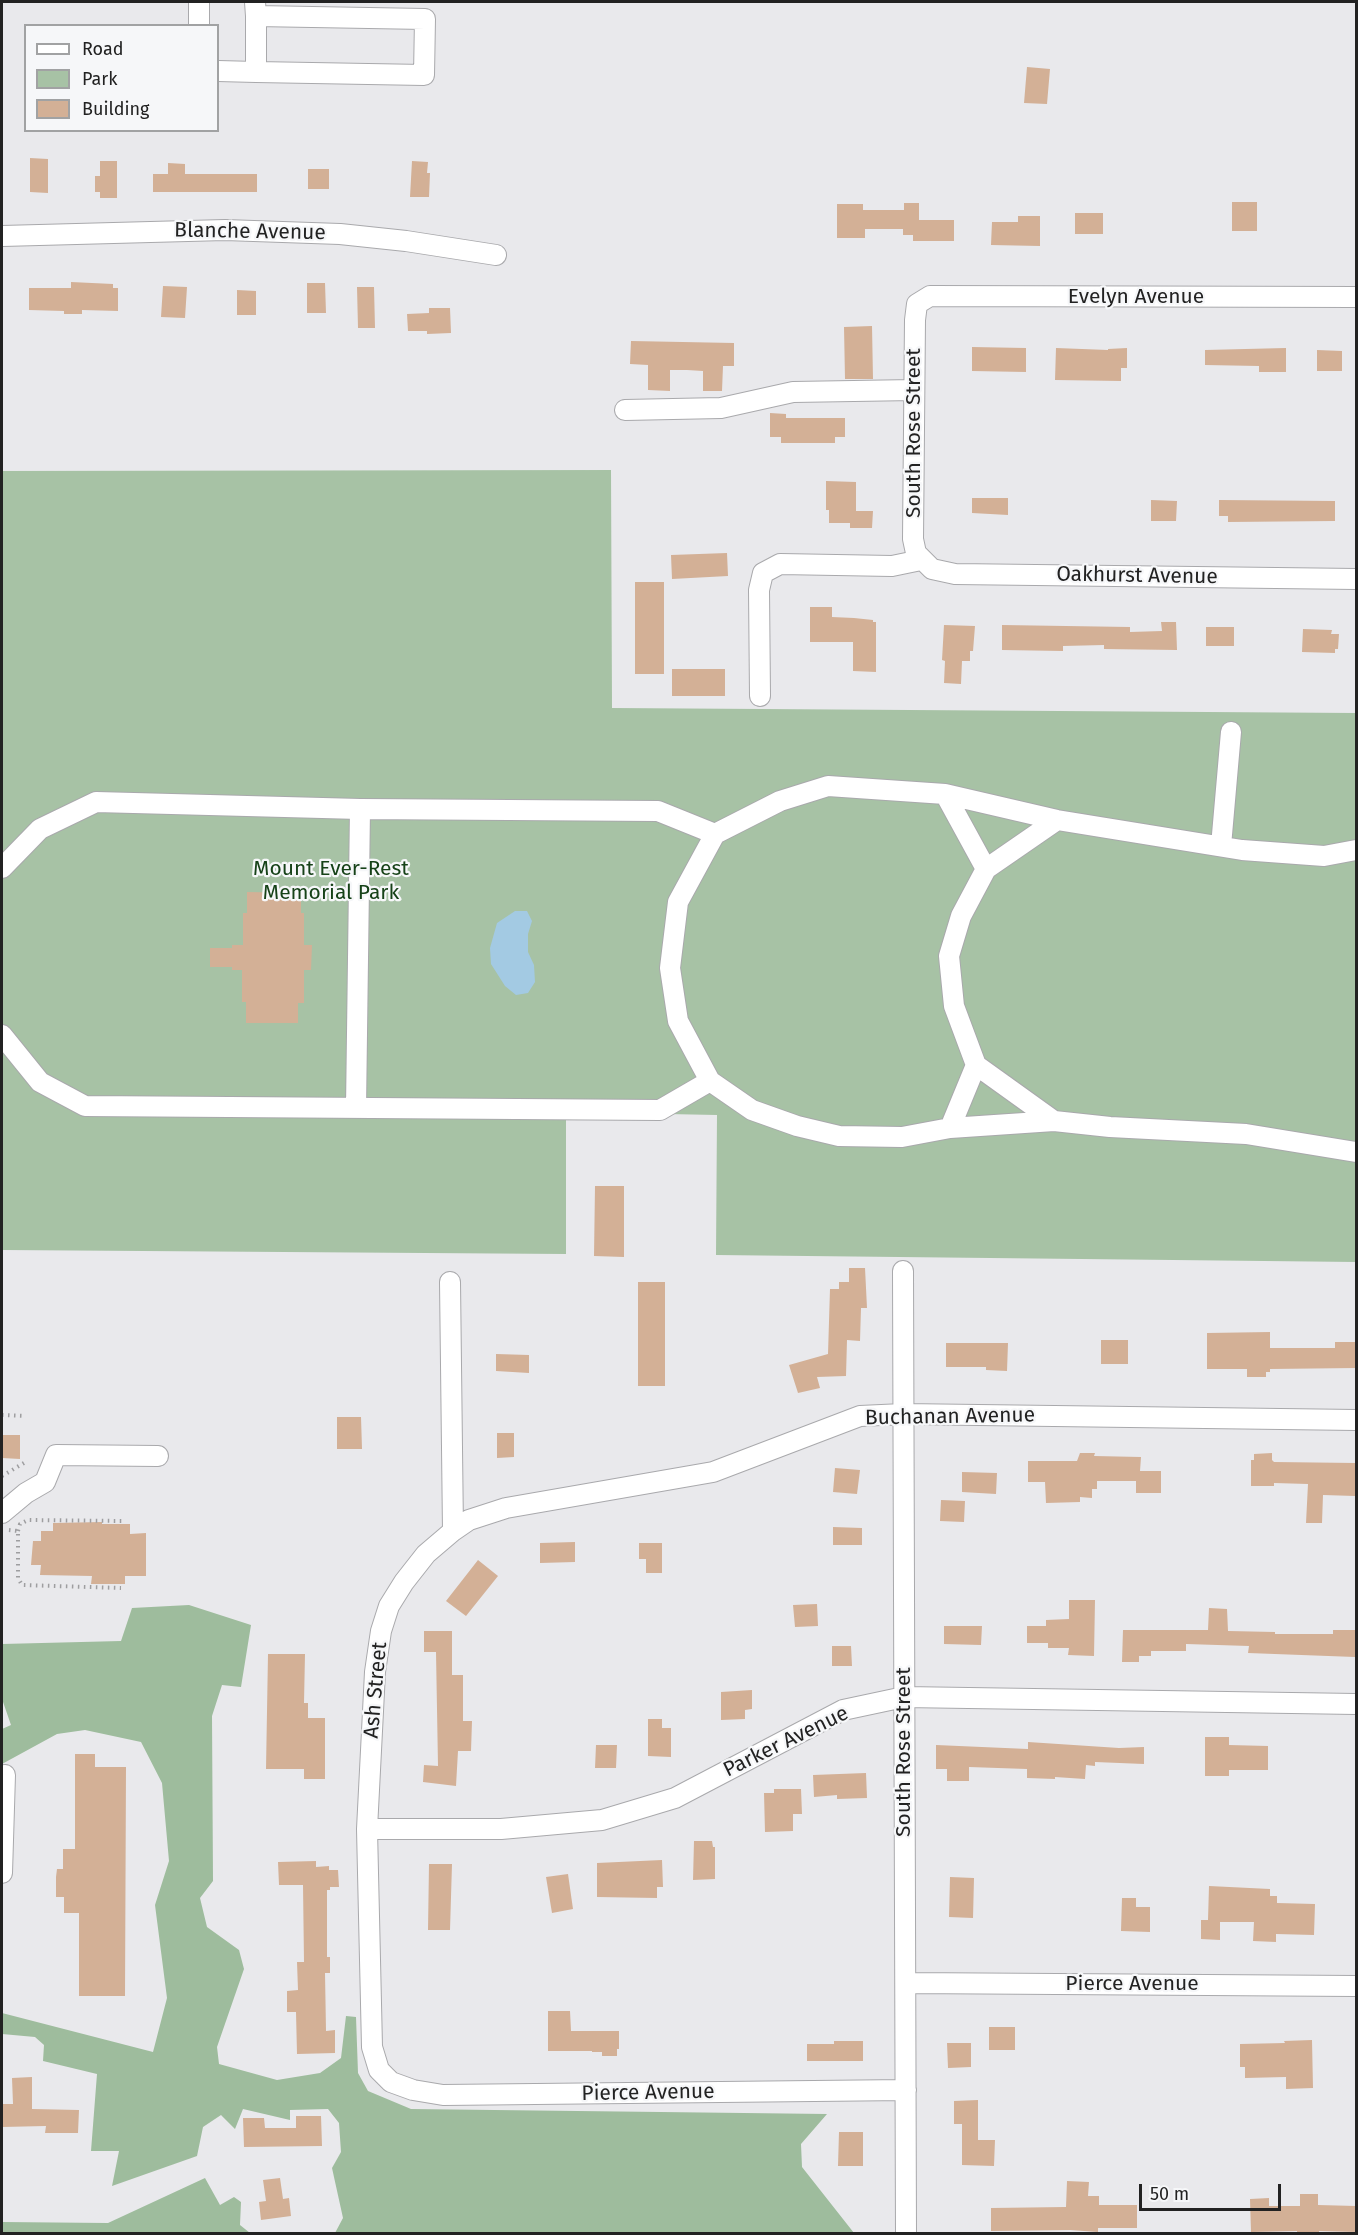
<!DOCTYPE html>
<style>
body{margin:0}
#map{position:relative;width:1358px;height:2235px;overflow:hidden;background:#e9e9ec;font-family:"Fira Sans",sans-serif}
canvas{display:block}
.frame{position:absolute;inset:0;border:3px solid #222;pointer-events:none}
.legend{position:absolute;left:24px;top:24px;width:195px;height:108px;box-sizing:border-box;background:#f6f7f9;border:2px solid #a1a2a3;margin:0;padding:8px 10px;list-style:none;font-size:18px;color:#222}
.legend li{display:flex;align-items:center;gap:12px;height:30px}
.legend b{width:30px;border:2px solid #a1a2a3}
.scale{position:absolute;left:1139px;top:2184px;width:142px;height:27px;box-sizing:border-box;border:3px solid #222;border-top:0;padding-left:8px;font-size:18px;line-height:21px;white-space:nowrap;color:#222;-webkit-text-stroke:4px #f6f7f9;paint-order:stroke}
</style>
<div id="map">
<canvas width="1358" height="2235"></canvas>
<div class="frame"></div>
<ul class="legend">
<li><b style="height:8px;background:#fff"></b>Road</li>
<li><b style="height:16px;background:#a7c2a5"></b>Park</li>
<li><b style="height:16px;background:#d3b096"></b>Building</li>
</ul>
<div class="scale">50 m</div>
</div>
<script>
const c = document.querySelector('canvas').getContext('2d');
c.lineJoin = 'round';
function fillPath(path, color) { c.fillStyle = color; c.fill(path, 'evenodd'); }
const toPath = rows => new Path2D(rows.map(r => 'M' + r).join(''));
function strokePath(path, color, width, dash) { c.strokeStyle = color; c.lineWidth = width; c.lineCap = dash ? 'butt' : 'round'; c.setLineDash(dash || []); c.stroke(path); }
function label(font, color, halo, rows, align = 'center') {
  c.font = font + ' "Fira Sans",sans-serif'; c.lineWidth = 4.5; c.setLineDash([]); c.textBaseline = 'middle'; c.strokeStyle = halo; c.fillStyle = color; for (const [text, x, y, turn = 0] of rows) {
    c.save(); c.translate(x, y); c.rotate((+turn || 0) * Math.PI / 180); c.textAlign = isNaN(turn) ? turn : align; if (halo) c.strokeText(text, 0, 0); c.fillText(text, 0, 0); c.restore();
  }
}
fillPath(toPath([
 [611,470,612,708,1356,713,1356,1262,716,1255,717,1115,566,1112,566,1254,2,1250,2,471]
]), '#a7c2a5');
fillPath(toPath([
 [189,1605,251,1625,241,1687,222,1685,212,1716,213,1881,200,1898,207,1927,239,1950,244,1969,217,2047,219,2064,277,2080,320,2073,341,2058,346,2016,356,2017,358,2073,368,2091,411,2109,827,2114,801,2144,802,2167,854,2233,335,2233,343,2218,332,2168,341,2152,339,2123,328,2109,290,2110,290,2120,243,2109,235,2129,221,2115,203,2127,197,2156,112,2186,119,2151,91,2151,97,2074,43,2061,44,2045,35,2037,2,2034,2,2013,153,2052,167,1998,155,1905,169,1861,162,1783,141,1742,85,1730,57,1734,2,1764,2,1729,11,1725,2,1699,2,1644,121,1641,132,1608],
 [205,2178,220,2205,234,2197,241,2202,240,2225,250,2233,2,2233,2,2222,108,2223]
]), '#9ebc9d');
fillPath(toPath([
 [515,911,527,911,532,921,528,934,528,952,534,965,535,982,528,993,516,995,505,986,491,964,490,948,497,923]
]), '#a3cae3');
fillPath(toPath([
 [1027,67,1050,69,1047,104,1024,103],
 [30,158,48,159,48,193,30,192],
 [100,161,117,161,117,198,100,198,100,192,95,192,95,176,100,176],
 [412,161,428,162,427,173,430,173,429,197,410,197],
 [168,163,185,164,185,174,257,174,257,192,153,192,153,174,168,174],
 [308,169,329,169,329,189,308,189],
 [1232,202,1257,202,1257,231,1232,231],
 [904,203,919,203,919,220,954,220,954,241,913,241,913,235,903,235,903,229,865,229,865,238,837,238,837,204,863,204,863,210,904,210],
 [1075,213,1103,213,1103,234,1075,234],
 [1018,216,1040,216,1040,246,991,245,992,222,1018,222],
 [71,282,113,284,113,288,118,288,118,311,82,310,82,314,64,314,64,311,29,310,29,288,71,288],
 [307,283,325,283,326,313,307,313],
 [163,286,187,287,185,318,161,317],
 [357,287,374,287,375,328,358,328],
 [237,290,256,291,256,315,237,315],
 [429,308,450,308,451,333,427,334,427,331,408,331,407,314,429,313],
 [872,326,873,379,845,379,844,327],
 [631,341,734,343,734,366,723,366,722,391,703,391,703,371,687,370,670,370,670,391,648,390,648,365,630,364],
 [972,347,1026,348,1026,372,972,371],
 [1056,348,1108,350,1108,349,1127,348,1127,368,1121,368,1121,381,1055,380],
 [1286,348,1286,372,1259,372,1259,366,1205,365,1205,350],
 [1317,350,1342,351,1342,371,1317,371],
 [770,413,786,414,786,418,845,418,845,437,835,437,835,443,781,443,781,437,770,437],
 [826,481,856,482,856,511,873,511,872,528,850,528,850,523,829,523,829,510,826,510],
 [972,498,1008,498,1008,515,972,513],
 [1151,500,1177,501,1176,521,1151,521],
 [1219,500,1335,501,1335,521,1228,522,1228,516,1219,516],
 [727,553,728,576,672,579,671,555],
 [635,582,664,582,664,674,635,674],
 [810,607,832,607,832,617,854,618,873,620,873,622,876,622,876,672,853,671,853,642,810,642],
 [1161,622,1176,622,1177,650,1104,649,1104,645,1063,646,1063,651,1002,650,1002,625,1130,627,1130,632,1162,631],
 [944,625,975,626,973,651,970,651,970,661,962,661,961,684,944,683,945,661,942,660],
 [1206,627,1234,627,1234,646,1206,646],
 [1303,629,1332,630,1331,634,1339,634,1338,649,1335,649,1335,653,1302,652],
 [672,669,725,669,725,696,672,696],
 [247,892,301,893,301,913,304,913,304,945,312,945,311,970,304,970,304,1003,298,1003,298,1023,246,1023,246,1002,242,1002,242,970,232,970,232,967,210,967,210,948,232,948,232,945,243,945,243,913,247,913],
 [595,1186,624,1186,624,1257,594,1256],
 [849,1268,865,1268,867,1308,861,1308,860,1341,847,1340,846,1376,817,1377,820,1388,798,1393,789,1365,828,1354,830,1289,839,1289,839,1282,849,1282],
 [638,1282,665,1282,665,1386,638,1386],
 [1270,1332,1270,1348,1335,1348,1335,1342,1356,1342,1356,1368,1270,1369,1270,1372,1266,1372,1266,1377,1247,1377,1247,1369,1207,1369,1207,1333],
 [1101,1340,1128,1340,1128,1364,1101,1364],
 [946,1343,1008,1343,1007,1371,986,1370,986,1367,946,1367],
 [496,1354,529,1355,529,1373,496,1371],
 [337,1417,361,1417,362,1449,337,1449],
 [497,1433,514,1433,514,1457,497,1458],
 [2,1435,20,1435,20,1459,2,1458],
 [1080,1453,1095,1453,1094,1456,1141,1457,1140,1471,1161,1471,1161,1493,1136,1493,1136,1481,1097,1481,1097,1489,1092,1489,1092,1498,1080,1497,1080,1502,1046,1503,1045,1482,1028,1482,1028,1461,1077,1461],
 [1272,1453,1272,1460,1274,1462,1356,1463,1355,1496,1323,1495,1322,1523,1306,1523,1308,1484,1274,1483,1274,1486,1251,1486,1251,1460,1254,1460,1254,1454],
 [835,1468,860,1470,857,1494,833,1492],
 [962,1472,997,1473,996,1494,962,1492],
 [941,1500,965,1501,964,1522,940,1521],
 [102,1522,102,1524,130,1524,130,1534,146,1533,146,1576,125,1576,125,1584,91,1584,92,1576,40,1575,41,1565,31,1565,33,1541,41,1541,41,1531,53,1531,53,1523],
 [833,1527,862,1528,862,1545,833,1545],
 [575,1542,575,1562,540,1563,540,1543],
 [639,1543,662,1543,662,1573,646,1573,646,1559,639,1559],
 [478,1560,498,1576,466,1616,446,1601],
 [1069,1600,1095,1600,1094,1656,1068,1655,1069,1648,1048,1648,1048,1643,1027,1643,1027,1626,1046,1626,1046,1620,1069,1619],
 [817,1604,818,1626,795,1627,793,1605],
 [1209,1608,1227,1609,1228,1631,1275,1632,1275,1634,1333,1634,1333,1630,1355,1630,1355,1657,1248,1653,1249,1646,1186,1644,1186,1651,1151,1651,1151,1656,1139,1656,1139,1662,1122,1662,1123,1630,1208,1630],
 [944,1626,982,1626,981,1645,944,1644],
 [424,1631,452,1631,452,1675,463,1675,463,1721,472,1721,471,1751,458,1751,456,1786,423,1782,424,1765,438,1766,436,1652,424,1652],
 [832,1646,851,1646,852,1666,832,1666],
 [268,1654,305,1654,304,1703,308,1703,308,1718,325,1718,325,1779,304,1779,304,1769,266,1769],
 [752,1690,752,1709,745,1710,745,1719,721,1720,721,1692],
 [648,1719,662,1719,662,1728,671,1728,671,1757,648,1756],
 [1205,1737,1229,1737,1229,1745,1268,1746,1268,1770,1229,1770,1229,1776,1205,1776],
 [1028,1742,1119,1748,1144,1747,1144,1764,1095,1762,1095,1766,1086,1765,1085,1779,1055,1777,1055,1779,1027,1778,1027,1769,969,1767,969,1781,947,1781,947,1769,936,1769,936,1745,1028,1749],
 [596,1745,617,1745,616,1768,595,1768],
 [75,1754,95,1754,95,1767,126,1767,125,1996,79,1996,79,1913,64,1913,64,1897,56,1897,56,1877,57,1869,63,1869,63,1849,75,1849],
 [866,1773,867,1798,837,1799,837,1795,814,1797,813,1775],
 [774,1789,801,1789,802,1814,793,1814,793,1831,765,1832,764,1793,774,1793],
 [694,1841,712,1841,713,1847,715,1847,715,1879,693,1880],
 [662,1860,663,1887,657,1887,657,1898,597,1897,597,1863],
 [316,1861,316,1867,329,1866,329,1870,338,1870,339,1887,330,1887,330,1890,327,1890,327,1957,330,1957,330,1973,325,1973,326,2031,335,2030,335,2053,297,2054,296,2012,287,2012,287,1991,298,1990,297,1962,304,1962,303,1885,279,1885,278,1862],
 [429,1864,452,1864,450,1930,428,1930],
 [568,1874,573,1909,552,1913,546,1877],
 [950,1877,974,1878,973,1918,949,1917],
 [1209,1886,1270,1889,1270,1896,1277,1896,1277,1903,1315,1904,1314,1935,1276,1934,1276,1942,1253,1941,1254,1922,1220,1922,1220,1940,1201,1939,1201,1920,1208,1920],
 [1122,1898,1136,1898,1136,1907,1150,1907,1150,1932,1121,1931],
 [548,2011,570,2011,571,2031,619,2031,619,2049,617,2049,617,2056,602,2056,602,2052,592,2052,592,2051,548,2051],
 [989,2027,1015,2027,1015,2050,989,2050],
 [1312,2040,1313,2088,1286,2089,1286,2077,1245,2078,1245,2067,1240,2067,1240,2044,1285,2043,1284,2041],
 [834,2041,863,2041,863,2061,807,2061,807,2044,834,2044],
 [947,2043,971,2043,971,2067,948,2068],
 [32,2077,32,2109,79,2110,78,2133,45,2133,46,2126,2,2127,2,2104,13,2104,12,2078],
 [978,2100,978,2140,995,2140,994,2166,962,2165,962,2124,954,2124,954,2101],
 [296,2116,321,2116,322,2146,244,2147,243,2118,264,2118,265,2128,296,2128],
 [839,2132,863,2132,863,2166,838,2166],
 [280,2178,283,2199,289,2198,291,2216,261,2220,259,2202,266,2201,263,2180],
 [1067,2181,1089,2182,1088,2196,1099,2196,1099,2205,1137,2205,1137,2228,1098,2228,1098,2232,1070,2230,991,2231,991,2208,1066,2207],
 [1300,2194,1318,2194,1318,2205,1356,2206,1356,2232,1319,2231,1319,2234,1297,2234,1297,2231,1251,2232,1250,2199,1269,2198,1269,2206,1300,2206]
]), '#d3b096');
const minor = toPath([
 [199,2,199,26],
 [255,2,256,16,256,72,424,75,425,19,256,16],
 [218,71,256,72],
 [2,236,225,230,340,234,406,241,496,255],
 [1356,297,930,296,917,304,915,320,913,539,916,553,932,569,955,574,1356,579],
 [625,410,721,408,793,392,914,390],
 [760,696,759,590,763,573,780,564,892,566,921,560],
 [945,794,986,869],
 [1221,846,1231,732],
 [1356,850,1324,856,1242,850,1057,820,945,794,828,786,780,801,715,834,678,902,670,968,678,1021,710,1081,752,1110,797,1126,839,1136,902,1137,950,1128,1054,1121,1110,1127,1246,1134,1356,1152],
 [2,868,40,829,96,802,360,809,658,811,715,834],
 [2,1035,40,1082,85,1106,660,1110,710,1081],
 [356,1108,360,809],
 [1054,1121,976,1065,954,1006,949,956,961,916,986,869,1057,820],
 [950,1128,976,1065],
 [903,1271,906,2234],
 [450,1282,453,1531,426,1554,404,1582,389,1606,381,1631,375,1672,367,1829,372,2047,379,2070,391,2082,413,2090,443,2095,906,2090],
 [2,1513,26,1493,45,1482,56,1455,158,1456],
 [453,1531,469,1520,506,1508,713,1472,860,1416,903,1414,1356,1420],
 [367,1829,501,1829,602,1820,675,1798,843,1710,904,1697,1356,1704],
 [2,1873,5,1775],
 [907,1983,1356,1986]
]);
strokePath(minor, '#a9a9ac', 22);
strokePath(toPath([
 [2,1415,25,1416],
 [2,1476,24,1463],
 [9,1530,18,1531,18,1578,22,1585,121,1588],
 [18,1531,20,1524,28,1520,125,1521]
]), '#9e9ea0', 4, [1.5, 4.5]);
strokePath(minor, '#fff', 20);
label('21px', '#222', '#f6f7f9', [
 ["Blanche Avenue",250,232,1],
 ["Evelyn Avenue",1136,297],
 ["South Rose Street",914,433,-90],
 ["Oakhurst Avenue",1137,576,1],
 ["Buchanan Avenue",950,1417,-1],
 ["Ash Street",376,1690,-85],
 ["Parker Avenue",786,1742,-26],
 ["South Rose Street",904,1752,-90],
 ["Pierce Avenue",1132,1984],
 ["Pierce Avenue",648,2093,-1]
]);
label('21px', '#164218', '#f6f7f9', [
 ["Mount Ever-Rest",331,869],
 ["Memorial Park",331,893]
]);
</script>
